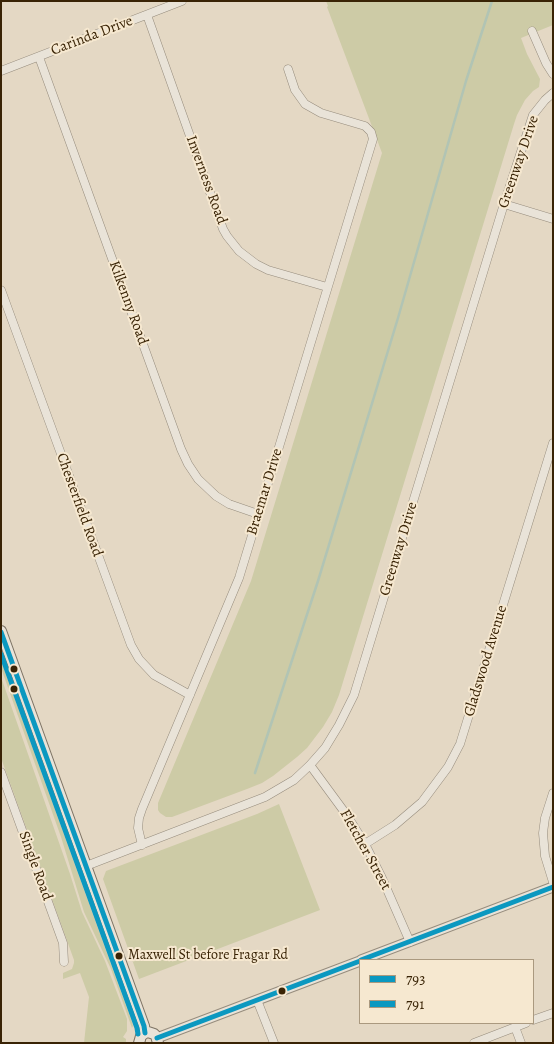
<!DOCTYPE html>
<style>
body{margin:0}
#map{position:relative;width:554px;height:1044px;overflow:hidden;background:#e4d8c4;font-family:Alegreya,serif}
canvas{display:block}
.frame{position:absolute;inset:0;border:2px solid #392305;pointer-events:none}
.legend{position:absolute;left:359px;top:959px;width:175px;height:65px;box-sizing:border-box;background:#f6e8d0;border:1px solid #aa997f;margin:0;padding:6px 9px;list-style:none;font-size:15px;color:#392305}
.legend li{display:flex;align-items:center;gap:10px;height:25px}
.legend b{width:25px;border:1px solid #aa997f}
</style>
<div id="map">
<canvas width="554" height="1044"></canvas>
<div class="frame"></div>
<ul class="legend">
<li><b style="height:6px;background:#0b98c0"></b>793</li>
<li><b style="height:6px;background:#0b98c0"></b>791</li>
</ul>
</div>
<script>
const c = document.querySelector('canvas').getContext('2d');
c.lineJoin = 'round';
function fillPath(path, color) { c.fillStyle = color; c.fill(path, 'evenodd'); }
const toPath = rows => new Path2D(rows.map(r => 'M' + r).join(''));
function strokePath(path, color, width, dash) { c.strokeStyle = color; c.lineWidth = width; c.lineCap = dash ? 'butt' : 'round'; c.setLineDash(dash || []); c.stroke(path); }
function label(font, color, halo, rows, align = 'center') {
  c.font = font + ' Alegreya,serif'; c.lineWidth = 4; c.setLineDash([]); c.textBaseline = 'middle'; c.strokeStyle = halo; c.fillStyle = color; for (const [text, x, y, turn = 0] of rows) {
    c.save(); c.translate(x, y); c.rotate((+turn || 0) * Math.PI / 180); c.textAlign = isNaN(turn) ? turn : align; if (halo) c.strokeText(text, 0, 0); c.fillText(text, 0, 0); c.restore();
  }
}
fillPath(toPath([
 [326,1,553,1,553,25,521,38,527,54,540,79,539,87,533,91,525,100,517,115,514,124,339,695,332,712,323,727,307,748,297,757,273,776,262,783,247,789,172,817,166,817,160,813,158,810,158,803,251,581,382,153,327,7,328,6],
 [1,661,132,1022,133,1026,132,1028,111,969,84,912,61,837,1,668],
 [1,677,70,874,82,912,105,961,127,1019,127,1031,123,1037,126,1039,126,1042,125,1043,84,1043,89,997,80,973,63,979,63,973,72,969,74,963,74,960,1,758],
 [279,804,320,910,139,979,103,879,106,871,257,814]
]), '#cdcba6');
strokePath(toPath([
 [255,773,318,581,398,318,466,81,492,1]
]), '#b1c4b4', 2.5);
const minor = toPath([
 [147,15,223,229,227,236,239,251,256,264,268,270,327,287],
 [532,31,546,63,553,74],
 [39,57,181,449,188,464,198,479,216,496,229,504,258,514],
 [1,71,182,1],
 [504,204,553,219],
 [1,290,131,645,139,659,154,675,190,695],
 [310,765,346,814,365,844,382,878,410,942],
 [1,772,63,943,64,962],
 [553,793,545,818,543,833,545,856,553,882],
 [365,844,395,825,422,802,448,767,460,744,553,443],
 [142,845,138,828,139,818,142,809,239,578,373,139,371,132,365,126,321,113,305,104,295,90,288,69],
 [86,866,265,797,294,780,310,765,325,748,339,725,354,695,504,204,533,115,545,100,553,93],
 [257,1000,274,1043],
 [533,1020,553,1013],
 [515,1027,521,1043],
 [474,1043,526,1023]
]);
const tertiary = toPath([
 [361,960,553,887],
 [157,1038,360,961]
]);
const secondary = toPath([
 [1,631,144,1026,145,1033],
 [139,1043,141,1036,145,1033,148,1032,154,1034,156,1036,158,1043]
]);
strokePath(minor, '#968c7d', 9);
strokePath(tertiary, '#968c7d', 11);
strokePath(secondary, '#7d7364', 12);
strokePath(minor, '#e9e3d8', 8);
strokePath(tertiary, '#e9e3d8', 9);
strokePath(secondary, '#e9e3d8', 10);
strokePath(toPath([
 [1,632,144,1026,145,1033],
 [361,960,553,887],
 [157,1038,360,961]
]), '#0b98c0', 5);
strokePath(toPath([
 [1,654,137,1028,138,1034]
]), '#0b98c0', 5);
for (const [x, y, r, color] of [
 [14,669,4.5,"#392305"],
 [14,689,4.5,"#392305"],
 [119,956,4.5,"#392305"],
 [282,991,4.5,"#392305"]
]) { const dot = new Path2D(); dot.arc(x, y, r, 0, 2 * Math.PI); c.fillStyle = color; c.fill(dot); strokePath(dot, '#f6e8d0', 2); }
label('14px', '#392305', '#f6e8d0', [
 ["Maxwell St before Fragar Rd",128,956]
], 'left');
label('15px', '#392305', '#f6e8d0', [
 ["Carinda Drive",92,36,-21],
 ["Greenway Drive",519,162,-71],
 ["Inverness Road",206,180,70],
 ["Kilkenny Road",128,303,70],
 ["Braemar Drive",265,492,-73],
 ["Chesterfield Road",79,505,70],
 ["Greenway Drive",399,549,-73],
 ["Gladswood Avenue",486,661,-73],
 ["Fletcher Street",365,850,61],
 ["Single Road",35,866,70]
]);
</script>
